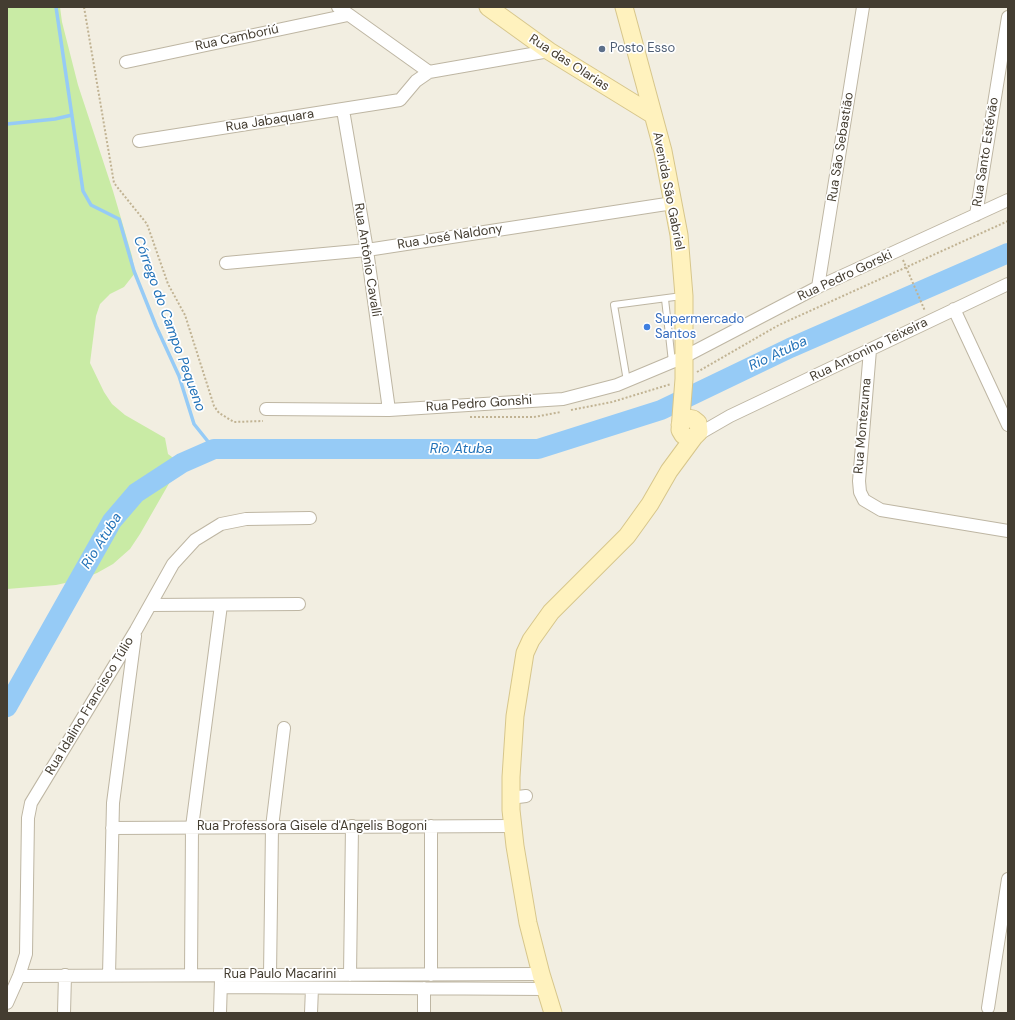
<!DOCTYPE html>
<meta charset="utf-8">
<style>
body{margin:0}
#map{position:relative;width:1015px;height:1020px;overflow:hidden;background:#f2eee1;font-family:"DM Sans",sans-serif}
canvas{display:block}
.frame{position:absolute;inset:0;border:8px solid #443d31;pointer-events:none}
</style>
<div id="map">
<canvas width="1015" height="1020"></canvas>
<div class="frame"></div>
</div>
<script>
const c = document.querySelector('canvas').getContext('2d');
c.lineJoin = 'round';
function fillPath(path, color) { c.fillStyle = color; c.fill(path, 'evenodd'); }
const toPath = rows => new Path2D(rows.map(r => 'M' + r).join(''));
function strokePath(path, color, width, dash) { c.strokeStyle = color; c.lineWidth = width; c.lineCap = dash ? 'butt' : 'round'; c.setLineDash(dash || []); c.stroke(path); }
function label(font, color, halo, rows, align = 'center') {
  c.font = font + ' "DM Sans",sans-serif'; c.lineWidth = 3.5; c.setLineDash([]); c.textBaseline = 'middle'; c.strokeStyle = halo; c.fillStyle = color; for (const [text, x, y, turn = 0] of rows) {
    c.save(); c.translate(x, y); c.rotate((+turn || 0) * Math.PI / 180); c.textAlign = isNaN(turn) ? turn : align; if (halo) c.strokeText(text, 0, 0); c.fillText(text, 0, 0); c.restore();
  }
}
fillPath(toPath([
 [7,7,60,7,62,22,78,85,113,191,132,256,135,273,124,287,110,294,100,304,96,316,90,363,104,392,112,404,125,415,165,438,168,454,176,460,171,480,140,534,130,549,113,564,97,573,79,580,56,585,7,589]
]), '#c9eba5');
strokePath(toPath([
 [56,7,83,191,91,205,119,219,134,271,156,326,179,376,194,424,214,449],
 [7,124,55,119,72,115]
]), '#96cbf6', 3.5);
strokePath(toPath([
 [7,707,112,521,136,493,182,463,214,449,538,449,661,410,790,348,1008,253]
]), '#96cbf6', 20);
const service = toPath([
 [665,299,672,362],
 [627,381,614,305,682,296]
]);
const minor = toPath([
 [338,7,429,72],
 [126,62,348,15],
 [343,110,367,250,389,410],
 [139,141,400,100,416,81,429,72,549,51],
 [976,215,1008,17],
 [226,263,367,250,673,203],
 [818,287,863,7],
 [954,309,1008,425],
 [870,350,859,481,860,492,864,500,881,510,1008,531],
 [266,409,389,410,563,399,617,385,684,357,818,287,1008,200],
 [697,435,730,416,1008,284],
 [150,605,299,604],
 [510,798,526,796],
 [112,828,512,826],
 [109,975,113,803,135,636],
 [191,975,192,827,221,605],
 [270,975,272,827,284,728],
 [350,975,352,826],
 [431,975,431,826],
 [19,976,541,974],
 [221,987,545,989],
 [7,1003,19,976,26,954,28,818,31,803,136,630,173,564,195,540,221,524,246,519,310,518],
 [988,1008,1008,879],
 [64,1013,65,975],
 [220,1013,221,980],
 [311,1013,312,988],
 [424,1013,424,988]
]);
const secondary = toPath([
 [488,7,549,51,653,115],
 [624,7,663,151,679,235,684,296,684,379,680,430,683,435,688,438,694,437,699,432,698,423,693,419,687,418,680,425],
 [553,1013,541,974,528,923,515,846,511,810,511,777,515,716,525,653,531,640,551,612,627,536,650,504,669,471,694,437]
]);
strokePath(service, '#beb6a3', 8);
strokePath(minor, '#beb6a3', 14);
strokePath(secondary, '#d7c68b', 19);
strokePath(toPath([
 [84,7,114,183,147,224,168,284,185,315,214,406,219,413,234,422,263,421],
 [903,260,925,311],
 [697,372,779,325,1008,221],
 [571,410,612,402,671,384],
 [470,417,534,417,561,412]
]), '#c1b393', 2, [2, 2]);
strokePath(service, '#fff', 6);
strokePath(minor, '#fff', 12);
strokePath(secondary, '#fff2be', 17);
for (const [x, y, r, color] of [
 [602,49,4,"#5c6f8a"],
 [647,327,4,"#3f7fe0"]
]) { const dot = new Path2D(); dot.arc(x, y, r, 0, 2 * Math.PI); c.fillStyle = color; c.fill(dot); strokePath(dot, '#fff', 1.5); }
label('13px', '#443d31', '#fff', [
 ["Rua Camboriú",237,38,-12],
 ["Rua das Olarias",569,63,33],
 ["Rua Jabaquara",270,121,-9],
 ["Rua São Sebastião",841,147,-81],
 ["Rua Santo Estévão",986,152,-81],
 ["Avenida São Gabriel",668,191,79],
 ["Rua José Naldony",450,237,-9],
 ["Rua Antônio Cavalli",367,260,81],
 ["Rua Pedro Gorski",845,276,-25],
 ["Rua Antonino Teixeira",869,350,-26],
 ["Rua Pedro Gonshi",479,404,-4],
 ["Rua Montezuma",863,426,-85],
 ["Rua Idalino Francisco Túlio",90,706,-59],
 ["Rua Professora Gisele d'Angelis Bogoni",312,827],
 ["Rua Paulo Macarini",280,975]
]);
label('13px', '#4e5e75', '#fff', [
 ["Posto Esso",610,49]
], 'left');
label('13px', '#366cbe', '#fff', [
 ["Supermercado",655,320],
 ["Santos",655,335]
], 'left');
label('italic 14px', '#2272b8', '#fff', [
 ["Córrego do Campo Pequeno",169,324,70],
 ["Rio Atuba",778,354,-25],
 ["Rio Atuba",461,449],
 ["Rio Atuba",102,541,-58]
]);
</script>
